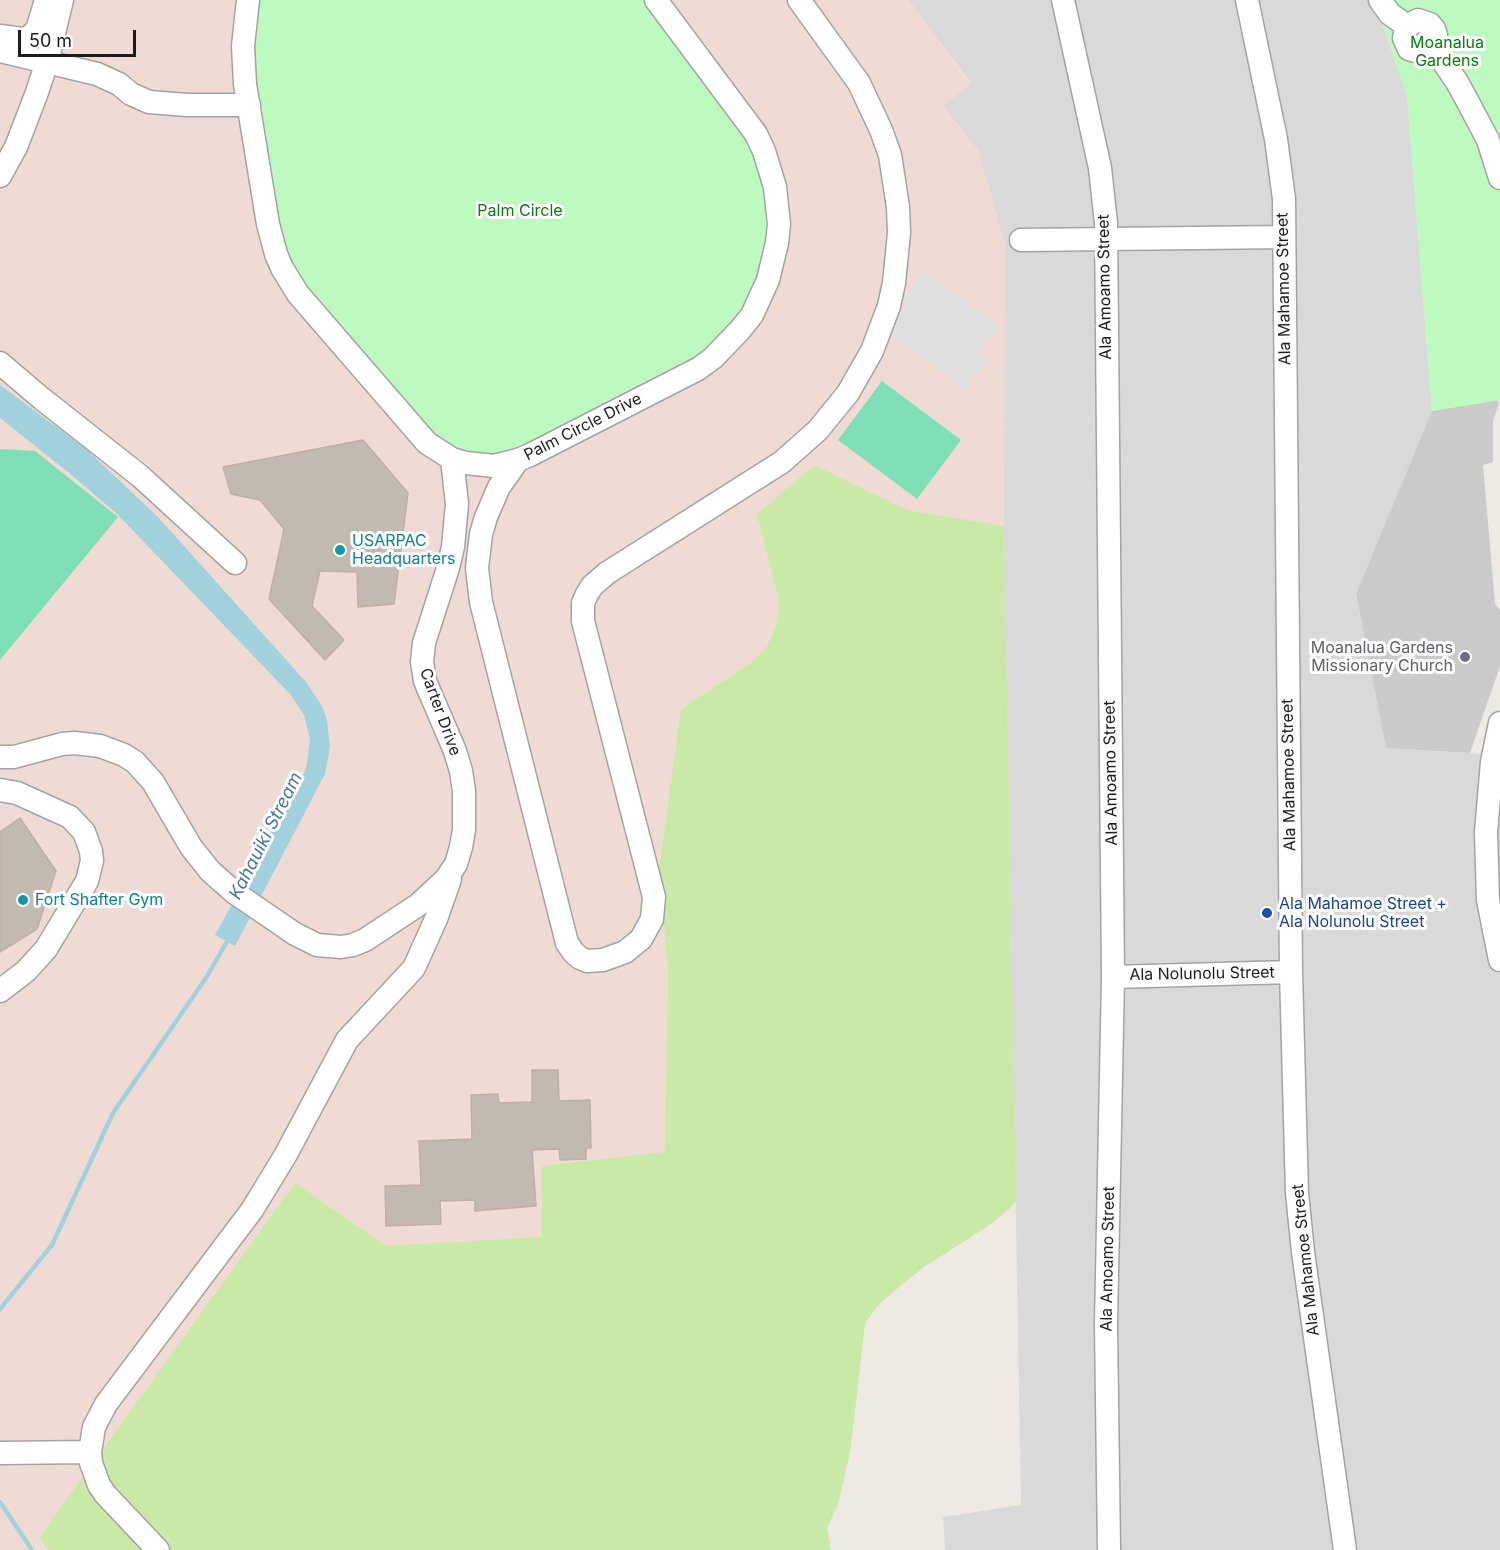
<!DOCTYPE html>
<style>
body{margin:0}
#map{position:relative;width:1500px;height:1550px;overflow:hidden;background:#eee9e2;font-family:Inter,sans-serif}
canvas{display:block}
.scale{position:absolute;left:18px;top:30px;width:118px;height:27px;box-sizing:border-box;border:3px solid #1c1c1c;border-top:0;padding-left:8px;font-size:18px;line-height:21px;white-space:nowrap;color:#1c1c1c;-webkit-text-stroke:4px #fff;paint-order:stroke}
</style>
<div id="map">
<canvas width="1500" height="1550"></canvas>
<div class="scale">50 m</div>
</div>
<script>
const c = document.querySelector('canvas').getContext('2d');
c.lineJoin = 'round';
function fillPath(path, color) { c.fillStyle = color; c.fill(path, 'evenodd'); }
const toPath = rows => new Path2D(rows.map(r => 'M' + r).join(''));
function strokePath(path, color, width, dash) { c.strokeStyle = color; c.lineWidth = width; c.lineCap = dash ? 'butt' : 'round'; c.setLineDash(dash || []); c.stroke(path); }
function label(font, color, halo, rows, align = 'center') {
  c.font = font + ' Inter,sans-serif'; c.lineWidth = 6; c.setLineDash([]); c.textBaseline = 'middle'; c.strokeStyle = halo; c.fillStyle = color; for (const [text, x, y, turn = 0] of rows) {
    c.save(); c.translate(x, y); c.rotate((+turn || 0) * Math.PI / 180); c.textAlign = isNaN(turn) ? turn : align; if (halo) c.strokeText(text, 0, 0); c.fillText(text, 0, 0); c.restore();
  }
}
fillPath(toPath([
 [908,0,1374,0,1407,96,1432,411,1356,595,1386,748,1496,755,1500,740,1500,1550,945,1550,943,1517,1021,1505,1003,468,979,152,943,106,971,83]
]), '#dad9d9');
fillPath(toPath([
 [1498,400,1499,403,1493,421,1493,462,1483,465,1495,604,1500,610,1500,666,1470,753,1386,748,1356,594,1432,411]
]), '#cacaca');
fillPath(toPath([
 [0,0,908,0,971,84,943,106,979,152,1005,245,1004,526,1016,1201,1009,1209,988,1226,921,1269,881,1302,865,1323,850,1453,838,1504,827,1528,831,1550,0,1550]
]), '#f0dbd4');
fillPath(toPath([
 [814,465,907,510,1004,526,1016,1201,1009,1209,988,1226,921,1269,881,1302,865,1323,850,1453,838,1504,827,1528,831,1550,49,1550,39,1538,295,1183,386,1246,542,1237,542,1166,665,1152,668,971,659,870,681,709,752,662,766,647,771,639,778,620,779,601,757,515]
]), '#c9e9a6');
fillPath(toPath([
 [257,0,644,0,748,139,762,171,769,224,765,260,744,310,721,338,693,361,526,447,493,456,456,450,433,436,297,276,280,237,253,65],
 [1374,0,1500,0,1500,400,1432,411,1407,96]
]), '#bdfac0');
fillPath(toPath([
 [882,381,961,440,917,499,838,440],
 [0,449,35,451,118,517,0,660]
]), '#7edfb7');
fillPath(toPath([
 [924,271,999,327,979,354,987,360,965,389,888,332,909,304,903,299]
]), '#e0e0e0');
fillPath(toPath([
 [0,385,86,449,158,517,306,682,322,706,327,720,330,747,325,774,235,946,215,935,303,776,307,764,310,739,304,715,290,694,116,513,68,472,0,418]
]), '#a1d1dd');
strokePath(toPath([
 [0,1309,52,1245,113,1113,206,978,229,938],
 [0,1502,32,1550]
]), '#a1d1dd', 4.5);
const building = toPath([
 [363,440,408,493,394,604,358,607,357,572,320,571,312,606,344,640,325,660,269,599,284,529,260,500,231,494,223,467,363,440],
 [20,818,56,871,37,929,0,952,0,832,20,818],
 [532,1070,558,1070,559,1101,590,1100,591,1148,586,1148,586,1159,560,1160,559,1149,532,1150,536,1206,475,1211,475,1200,440,1201,441,1224,386,1226,385,1186,421,1185,419,1141,472,1139,471,1095,498,1094,499,1103,532,1102,532,1070]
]);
fillPath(building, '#c2b9b1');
strokePath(building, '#c0afa4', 1.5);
const minor = toPath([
 [248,0,243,46,245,84,268,224,276,254,282,268,298,294,427,443,452,459,466,463,494,466,518,460,530,455,698,369,713,358,740,330,752,315,768,280,777,243,779,224,775,187,764,151,756,134,656,0],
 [1063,0,1100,168,1106,223,1113,977,1106,1324,1109,1550],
 [1247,0,1276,139,1284,199,1291,972,1297,1193,1303,1252,1345,1550],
 [1380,0,1390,14,1407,26,1418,20,1430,24,1434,29,1436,35,1433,47,1457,82,1469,104,1488,140,1500,178],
 [1407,26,1404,38,1409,49,1422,53,1433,47],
 [0,36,23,39,29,37,37,30,46,0],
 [0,51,97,74,119,84,131,94,149,102,187,105,249,105],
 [0,176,16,147,36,95,47,62,62,0],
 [1021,240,1284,237],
 [0,363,41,398,140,476,235,563],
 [518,460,499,487,486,517,481,534,477,568,481,602,567,943,574,953,580,958,587,961,603,960,625,952,641,939,652,919,654,897,583,621,583,603,587,594,592,586,607,573,782,462,818,430,848,393,872,351,889,306,894,283,899,233,898,207,890,155,881,130,859,83,799,0],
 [1500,723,1492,762,1486,832,1488,900,1500,960],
 [0,757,14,757,62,744,75,743,100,746,124,755,135,762,153,782,191,847,210,871,235,893,295,934,317,945,341,947,353,945,365,940,418,905,446,879,456,864,461,847,464,830,464,791,461,771,455,751,425,681,422,662,424,643,448,568,453,547,457,504,452,459],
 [0,790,17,793,70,817,84,832,91,851,92,861,87,881,46,949,26,971,0,991],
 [1113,977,1291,972],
 [0,1453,90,1452],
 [158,1550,105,1494,99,1485,91,1463,90,1452,94,1427,106,1404,252,1210,285,1156,347,1040,414,968,436,919,450,879]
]);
strokePath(minor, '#a3a3a3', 25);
strokePath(minor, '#fff', 22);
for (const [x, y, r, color] of [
 [340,550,6,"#0f9aa8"],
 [1465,657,6,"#6b7280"],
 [23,900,6,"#0f9aa8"],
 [1267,913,6,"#1a4fb4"]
]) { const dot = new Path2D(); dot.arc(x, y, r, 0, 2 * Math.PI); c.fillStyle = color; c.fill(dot); strokePath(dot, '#fff', 2); }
label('16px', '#0a7b10', '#fff', [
 ["Moanalua",1447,43],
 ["Gardens",1447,61],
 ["Palm Circle",520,211]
]);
label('16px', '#1c1c1c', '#fff', [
 ["Ala Amoamo Street",1105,287,-91],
 ["Ala Mahamoe Street",1284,289,-91],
 ["Palm Circle Drive",583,427,-27],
 ["Carter Drive",440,712,70],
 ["Ala Amoamo Street",1111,773,-91],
 ["Ala Mahamoe Street",1289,775,-91],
 ["Ala Nolunolu Street",1202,974,-1],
 ["Ala Amoamo Street",1108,1259,-89],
 ["Ala Mahamoe Street",1306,1260,-96]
]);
label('16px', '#0d838f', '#fff', [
 ["USARPAC",352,541],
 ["Headquarters",352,559],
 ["Fort Shafter Gym",35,900]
], 'left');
label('16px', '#5b616d', '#fff', [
 ["Moanalua Gardens",1453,648],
 ["Missionary Church",1453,666]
], 'right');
label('16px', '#164399', '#fff', [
 ["Ala Mahamoe Street +",1279,904],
 ["Ala Nolunolu Street",1279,922]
], 'left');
label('italic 18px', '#4578a5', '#fff', [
 ["Kahauiki Stream",266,836,-63]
]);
</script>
